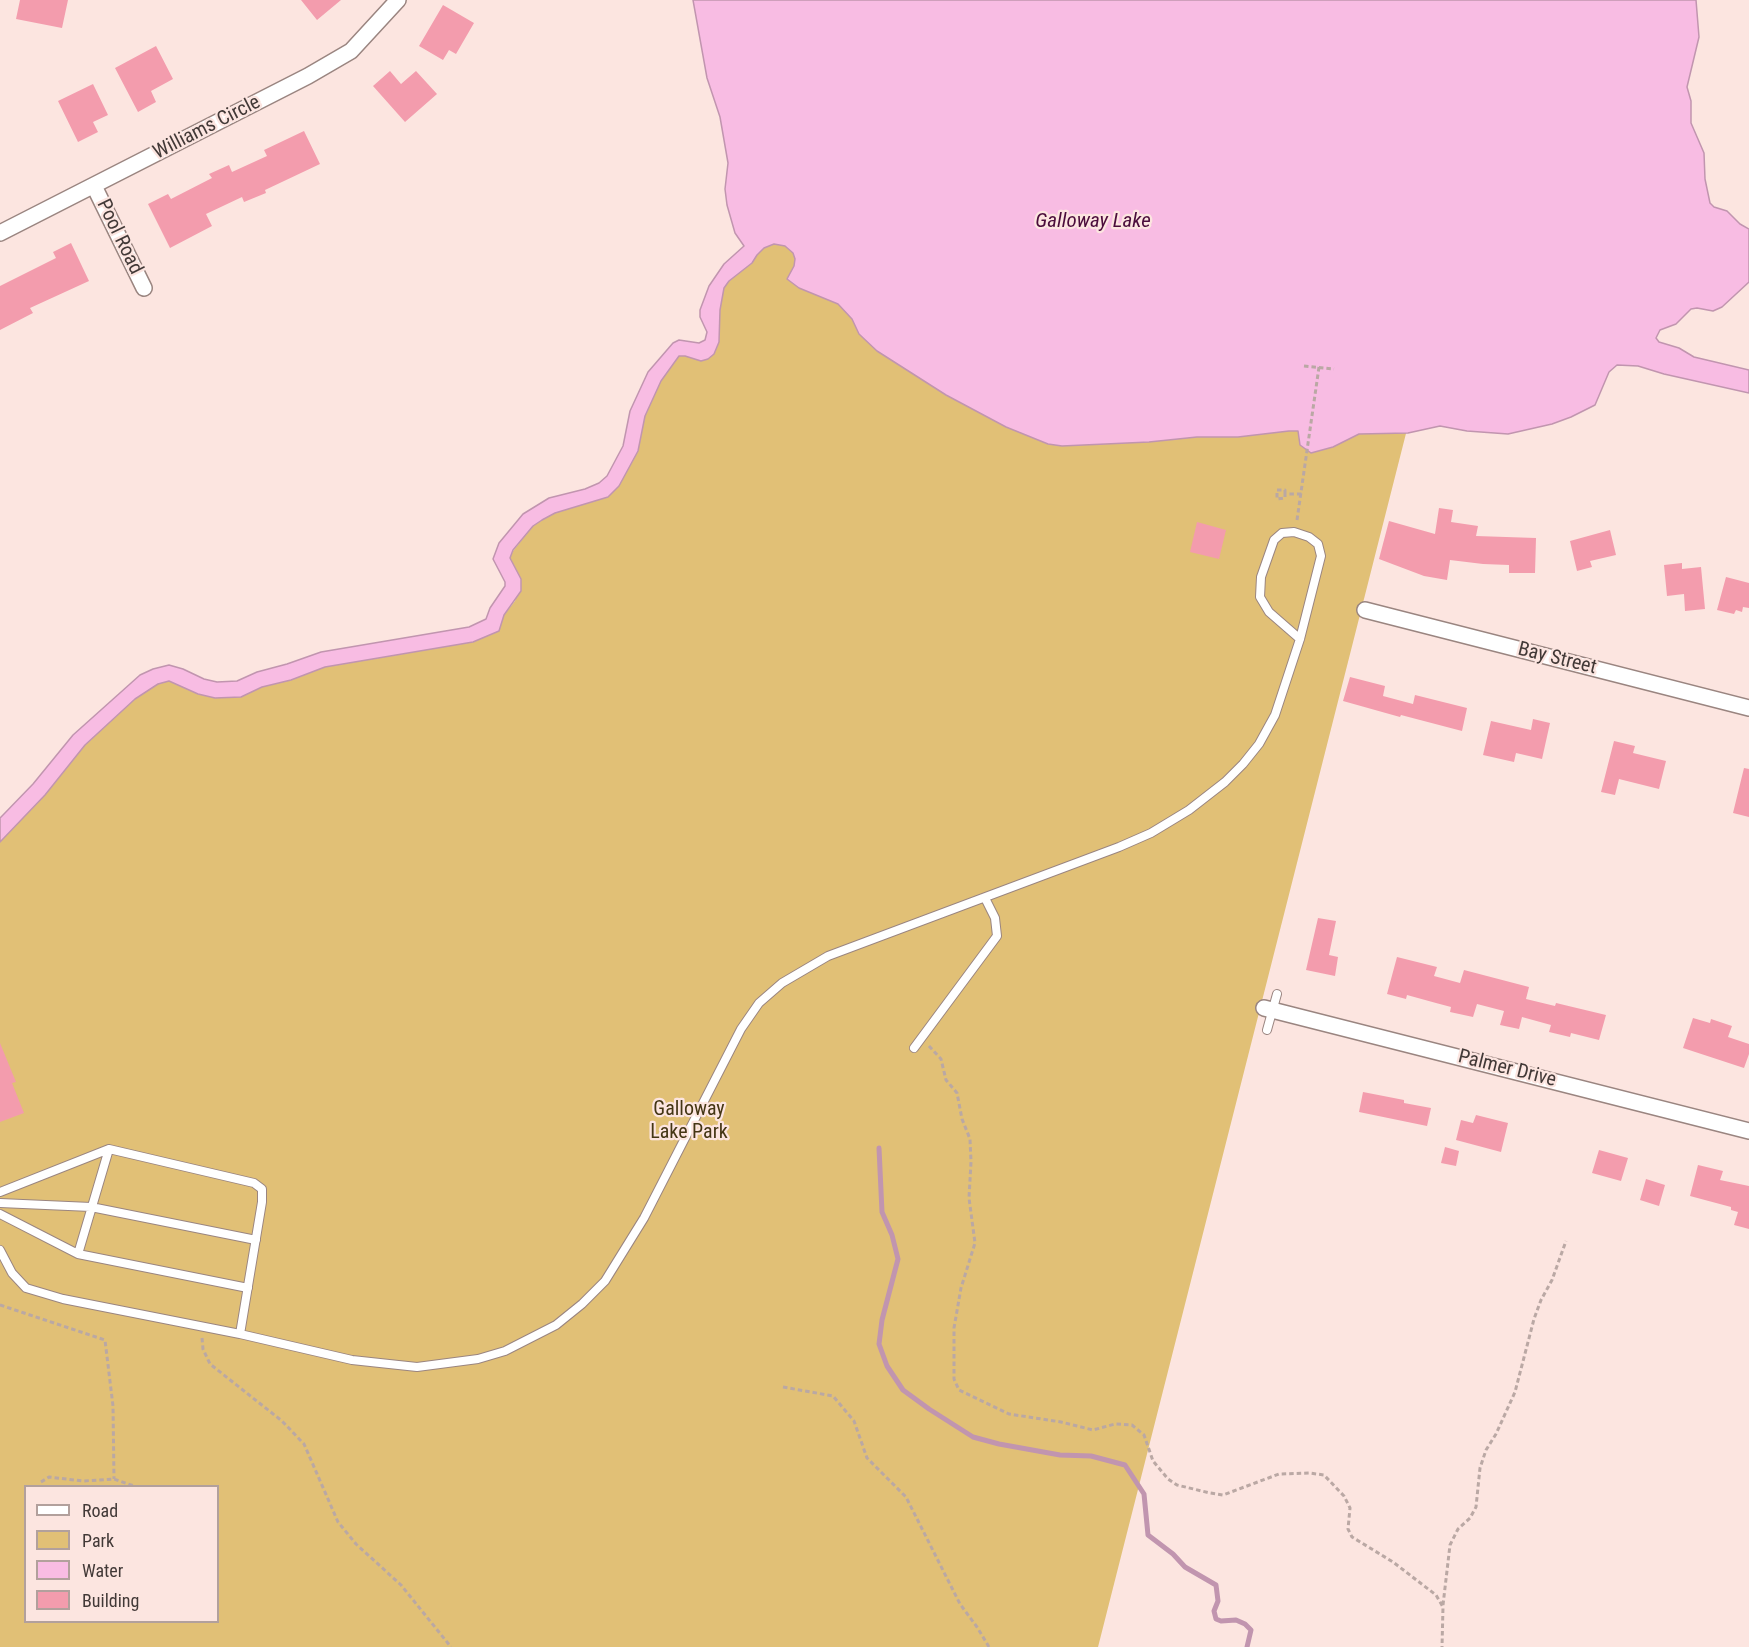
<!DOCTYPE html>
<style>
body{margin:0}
#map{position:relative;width:1749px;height:1647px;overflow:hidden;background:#fce5e0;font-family:"Roboto Condensed",sans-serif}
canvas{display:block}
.legend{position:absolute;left:24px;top:1485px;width:195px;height:138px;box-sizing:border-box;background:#fce5e0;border:2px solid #b2a09c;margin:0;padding:8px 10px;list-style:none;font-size:18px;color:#423937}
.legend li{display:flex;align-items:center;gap:12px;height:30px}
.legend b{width:30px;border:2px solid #b2a09c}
</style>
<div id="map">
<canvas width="1749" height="1647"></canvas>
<ul class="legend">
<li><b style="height:8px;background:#fff"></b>Road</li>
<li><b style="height:16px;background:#e1c076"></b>Park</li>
<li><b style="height:16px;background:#f8bce3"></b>Water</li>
<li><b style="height:16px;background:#f39cad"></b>Building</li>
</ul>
</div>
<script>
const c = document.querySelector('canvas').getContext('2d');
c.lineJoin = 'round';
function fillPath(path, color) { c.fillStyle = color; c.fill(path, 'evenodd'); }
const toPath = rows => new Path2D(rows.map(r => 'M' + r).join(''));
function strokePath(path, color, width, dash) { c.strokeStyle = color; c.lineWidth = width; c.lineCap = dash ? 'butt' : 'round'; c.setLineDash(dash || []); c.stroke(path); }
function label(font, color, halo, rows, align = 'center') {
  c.font = font + ' "Roboto Condensed",sans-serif'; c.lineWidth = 4.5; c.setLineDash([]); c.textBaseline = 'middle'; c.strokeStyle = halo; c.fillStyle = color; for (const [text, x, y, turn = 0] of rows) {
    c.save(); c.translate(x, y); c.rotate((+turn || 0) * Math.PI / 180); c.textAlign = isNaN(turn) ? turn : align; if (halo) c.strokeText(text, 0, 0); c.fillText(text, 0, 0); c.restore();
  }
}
fillPath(toPath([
 [1516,0,1098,1647,0,1647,0,842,45,795,85,745,135,699,158,684,169,681,198,694,215,698,241,697,262,687,291,680,325,667,473,642,499,631,504,615,515,601,521,579,510,558,513,551,533,526,542,520,555,513,608,497,642,431,645,416,661,381,679,356,685,356,701,361,708,359,714,354,719,342,720,310,724,288,729,281,752,263,757,255,764,248,775,244,785,246,793,253,795,259,794,266],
 [26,1486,218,1486,218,1622,26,1622]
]), '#e1c076');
const water = toPath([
 [693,0,1696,0,1699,37,1687,87,1691,101,1691,123,1704,153,1705,179,1710,203,1714,207,1727,211,1740,224,1749,229,1749,282,1722,307,1713,311,1697,308,1691,309,1676,324,1660,330,1656,338,1659,342,1679,348,1694,357,1749,370,1749,393,1664,374,1638,366,1617,365,1609,372,1595,405,1571,417,1552,424,1508,434,1467,431,1440,426,1408,433,1359,434,1333,447,1311,453,1300,445,1298,431,1289,431,1238,437,1197,437,1149,442,1062,446,1048,444,1006,427,946,395,877,351,859,334,852,319,838,304,799,288,787,279,794,266,795,259,793,253,785,246,774,244,764,248,757,255,752,263,729,281,724,288,720,310,719,342,714,354,708,359,701,361,685,356,679,356,661,381,645,416,638,451,619,486,608,497,555,513,542,520,533,526,513,550,510,558,521,579,521,591,504,615,499,631,473,642,325,667,291,680,262,687,241,697,215,698,198,694,169,681,158,684,135,699,85,745,45,795,0,842,0,818,3,815,33,784,73,735,140,675,153,669,169,665,183,669,204,679,217,682,237,681,257,672,287,664,321,652,469,627,486,619,490,608,505,586,505,582,493,559,499,543,523,514,549,498,585,489,599,483,607,476,623,446,630,411,648,372,673,343,679,340,699,343,705,340,707,332,700,317,700,310,709,286,724,264,744,246,735,233,727,205,725,189,728,163,720,117,707,78,693,0]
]);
fillPath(water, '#f8bce3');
strokePath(water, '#c195af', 1.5);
strokePath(toPath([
 [879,1148,882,1212,892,1235,898,1259,882,1320,879,1344,887,1366,903,1390,929,1409,973,1437,999,1444,1060,1455,1091,1456,1125,1465,1144,1494,1148,1535,1173,1554,1185,1567,1216,1585,1218,1601,1214,1611,1216,1619,1221,1621,1236,1620,1245,1624,1251,1630,1247,1647]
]), '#c195af', 5);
fillPath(toPath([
 [20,0,68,0,62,28,16,19],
 [301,0,341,0,317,20],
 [443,5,474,23,456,54,449,50,443,60,419,46],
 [156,46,173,79,151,91,156,102,138,112,115,68],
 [390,71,401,84,416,71,437,94,405,122,373,86],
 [93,84,108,115,93,122,98,132,78,142,58,101],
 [304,131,320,164,265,190,266,193,244,202,242,197,206,214,212,226,170,248,148,204,168,194,171,199,212,178,209,174,229,165,232,172,267,156,264,150],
 [71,243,89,281,30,308,33,313,0,330,0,286,56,258,53,252],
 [1439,508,1453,510,1451,522,1478,526,1476,536,1536,538,1535,573,1509,573,1509,565,1483,564,1450,560,1447,580,1424,576,1379,559,1389,521,1435,534],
 [1197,522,1226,530,1219,559,1190,552],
 [1610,530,1616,555,1590,561,1592,567,1577,571,1570,541],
 [1682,563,1682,569,1701,567,1705,609,1685,611,1684,594,1667,596,1664,565],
 [1726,577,1749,583,1749,608,1743,607,1742,612,1736,610,1734,614,1717,610],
 [1350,677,1385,686,1383,696,1413,704,1415,695,1467,708,1462,731,1401,715,1400,717,1343,701],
 [1533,719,1550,723,1542,759,1516,753,1514,762,1483,755,1491,721,1531,730],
 [1614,741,1635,746,1633,753,1666,761,1659,789,1619,779,1615,795,1601,792],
 [1744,768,1749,769,1749,817,1733,813],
 [1318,918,1336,921,1329,955,1338,957,1335,976,1306,970],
 [1397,957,1437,967,1434,976,1460,983,1464,970,1529,987,1526,999,1555,1006,1556,1003,1606,1015,1599,1040,1571,1033,1570,1037,1549,1032,1551,1025,1522,1017,1519,1029,1500,1025,1504,1011,1477,1004,1473,1017,1450,1012,1451,1007,1436,1003,1407,995,1406,999,1387,994],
 [1693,1018,1710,1023,1711,1019,1732,1026,1728,1037,1749,1044,1749,1054,1744,1068,1683,1048],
 [0,1043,16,1082,12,1083,24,1113,0,1122],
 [1363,1092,1404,1100,1404,1103,1431,1108,1427,1126,1359,1112],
 [1476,1115,1508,1123,1501,1152,1456,1140,1461,1120,1473,1123],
 [1445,1147,1459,1151,1456,1166,1441,1163],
 [1599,1150,1628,1158,1621,1181,1592,1173],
 [1698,1165,1723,1171,1720,1180,1749,1186,1749,1229,1734,1225,1738,1212,1731,1210,1731,1207,1690,1196],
 [1646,1179,1665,1185,1659,1206,1640,1200]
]), '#f39cad');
const lane = toPath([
 [1267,1030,1277,994],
 [914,1048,997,936,995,918,985,898],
 [0,1192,109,1149,254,1183,262,1189,262,1202,240,1334],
 [0,1203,91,1207,256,1240],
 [0,1214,78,1254,248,1288],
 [0,1250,12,1273,26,1288,63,1299,240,1334,352,1360,417,1367,478,1359,505,1351,556,1325,582,1304,605,1281,644,1218,741,1029,759,1003,782,983,828,956,1119,847,1151,833,1189,810,1225,782,1243,764,1259,744,1275,715,1300,639,1321,556,1318,544,1309,537,1294,532,1282,533,1274,540,1261,577,1260,597,1269,612,1300,639],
 [78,1254,109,1149]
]);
const street = toPath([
 [94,186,144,288],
 [0,233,308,76,351,51,398,0],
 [1365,610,1749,708],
 [1264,1008,1749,1131]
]);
strokePath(lane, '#9a8580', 10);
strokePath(street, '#9a8580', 18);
strokePath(toPath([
 [1304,366,1334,369],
 [1285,494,1285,490,1277,490,1277,499,1285,498,1285,494,1302,494],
 [1297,520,1319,367],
 [929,1046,941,1059,946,1080,957,1093,962,1119,970,1139,971,1162,969,1198,975,1243,961,1288,954,1328,954,1379,959,1390,1009,1414,1061,1422,1093,1430,1115,1424,1132,1425,1144,1435,1153,1461,1168,1479,1177,1485,1210,1493,1223,1495,1279,1474,1309,1473,1324,1475,1344,1496,1350,1508,1348,1529,1352,1537,1393,1562,1436,1595,1443,1607,1442,1647],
 [0,1305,105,1340,113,1406,114,1479],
 [202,1338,203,1349,210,1364,282,1421,304,1444,338,1522,356,1544,401,1585,451,1647],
 [783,1387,833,1396,854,1421,867,1458,906,1497,960,1604,977,1627,989,1647],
 [41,1482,49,1477,83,1481,114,1479,134,1486],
 [1443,1605,1450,1545,1458,1529,1470,1518,1476,1507,1480,1468,1486,1450,1496,1434,1515,1392,1534,1319,1541,1300,1552,1280,1566,1241]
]), '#baa8a4', 3, [4.5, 3]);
strokePath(lane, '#fff', 8);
strokePath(street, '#fff', 15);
label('20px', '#423937', '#fce5e0', [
 ["Williams Circle",207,128,-27],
 ["Pool Road",119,237,64],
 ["Bay Street",1557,659,14],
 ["Palmer Drive",1507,1069,14]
]);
label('20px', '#443614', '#fce5e0', [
 ["Galloway",689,1110],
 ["Lake Park",689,1133]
]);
label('italic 21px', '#4b0c3b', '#fce5e0', [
 ["Galloway Lake",1093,222]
]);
</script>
